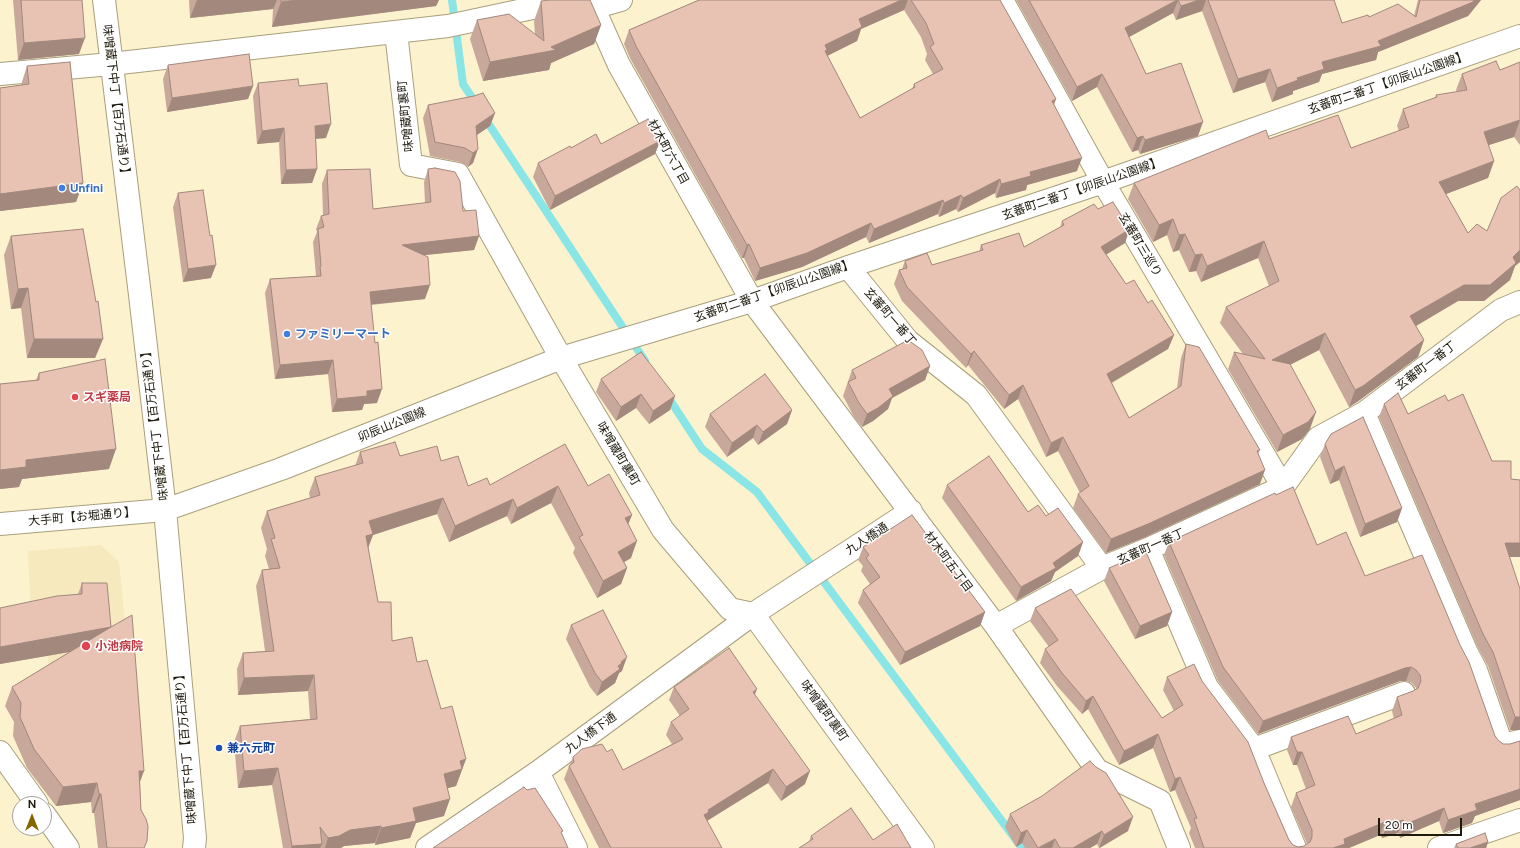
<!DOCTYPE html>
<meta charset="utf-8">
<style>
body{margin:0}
#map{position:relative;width:1520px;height:848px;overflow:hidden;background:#fdf2ce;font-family:Figtree,sans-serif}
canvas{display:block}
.north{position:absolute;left:12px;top:796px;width:40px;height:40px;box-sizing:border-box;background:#fff;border:1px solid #a5a39e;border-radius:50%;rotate:0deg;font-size:11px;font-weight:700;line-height:16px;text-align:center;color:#1e1a0d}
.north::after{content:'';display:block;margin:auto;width:14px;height:18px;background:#866500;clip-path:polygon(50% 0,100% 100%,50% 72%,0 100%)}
.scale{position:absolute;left:1378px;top:818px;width:84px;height:18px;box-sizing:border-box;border:2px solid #1e1a0d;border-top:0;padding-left:5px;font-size:12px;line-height:14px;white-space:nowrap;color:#1e1a0d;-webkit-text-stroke:3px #fff;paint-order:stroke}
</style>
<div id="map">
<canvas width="1520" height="848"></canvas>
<div class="north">N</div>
<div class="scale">20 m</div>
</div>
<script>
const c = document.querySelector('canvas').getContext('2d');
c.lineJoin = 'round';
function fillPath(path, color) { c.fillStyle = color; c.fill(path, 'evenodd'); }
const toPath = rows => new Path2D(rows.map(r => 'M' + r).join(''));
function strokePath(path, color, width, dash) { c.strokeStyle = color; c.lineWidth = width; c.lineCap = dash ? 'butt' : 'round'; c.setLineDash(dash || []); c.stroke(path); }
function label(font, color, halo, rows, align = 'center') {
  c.font = font + ' Figtree,"Noto Sans JP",sans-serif'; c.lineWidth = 3; c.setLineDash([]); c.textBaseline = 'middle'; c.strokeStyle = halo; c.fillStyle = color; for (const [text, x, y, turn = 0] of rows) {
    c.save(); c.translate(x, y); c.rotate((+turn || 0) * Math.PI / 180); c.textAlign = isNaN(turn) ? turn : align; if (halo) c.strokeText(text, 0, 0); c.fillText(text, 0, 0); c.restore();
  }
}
fillPath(toPath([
 [101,545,119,562,138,750,51,674,38,617,31,618,28,551]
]), '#f6e9bd');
strokePath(toPath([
 [452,0,463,84,477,105],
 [484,117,645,361],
 [666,394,702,449,757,492,1022,848]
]), '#8ae6e6', 8);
const minor = toPath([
 [590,0,619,65,752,301,996,626,1097,770,1160,801,1179,848],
 [1002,0,1103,182,1283,487],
 [593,8,621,0],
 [396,32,411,165,458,174,561,358,663,530,730,609,753,614,923,848],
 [0,74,111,64,448,26,570,0],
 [848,267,908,341,976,395,1102,568],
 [1364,413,1467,653,1476,670,1502,745,1520,741],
 [0,524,165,510,281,469,561,358,752,301,848,267,1103,182,1520,36],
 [1148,549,1207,687,1254,749,1295,848],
 [996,626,1102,568,1148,549,1283,487,1318,438,1364,413,1501,310,1520,302],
 [1254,749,1404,693],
 [0,752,37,804],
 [538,772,576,848],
 [44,814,68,848],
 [427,848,538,772,753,614,911,511],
 [1439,848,1520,820]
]);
const highway = toPath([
 [104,0,140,295,165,510,195,838,194,848]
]);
strokePath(minor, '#a99f7d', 24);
strokePath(highway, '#a99f7d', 24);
strokePath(minor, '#fff', 22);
strokePath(highway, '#fff', 22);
fillPath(toPath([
 [13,0,82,0,79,54,18,60],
 [189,0,439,0,436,6,272,27,273,9,190,18],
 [699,0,1000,0,1056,99,1054,105,1077,171,1027,185,1026,190,996,198,995,193,958,212,956,209,939,217,938,214,869,243,866,237,802,267,755,281,744,258,742,258,631,60,624,44,629,30],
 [904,10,921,37,927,54,925,60,933,74,914,84,912,89,860,118,827,56,857,41,861,29],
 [1016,0,1334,0,1342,23,1369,17,1414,16,1418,0,1481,0,1468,16,1378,52,1376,60,1322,74,1319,82,1293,91,1293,94,1272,102,1265,82,1233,93,1202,11,1176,20,1173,13,1129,37,1146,74,1198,136,1140,154,1138,150,1132,152,1097,87,1072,101],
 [541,1,601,25,594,44,551,63,549,70,483,81,470,39,477,20,535,34,534,21],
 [1520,62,1520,145,1514,137,1488,145,1494,161,1488,178,1446,194,1468,233,1487,231,1520,190,1520,262,1515,266,1510,280,1484,301,1458,301,1416,326,1424,340,1418,357,1357,402,1349,407,1319,350,1290,365,1310,429,1302,439,1277,452,1228,369,1234,352,1243,354,1220,323,1226,307,1269,286,1258,258,1201,282,1196,271,1189,272,1179,250,1173,252,1167,235,1153,242,1128,199,1134,183,1269,139,1351,148,1399,131,1397,126,1403,109,1435,98,1436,95,1457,92,1456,90,1462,74,1500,70],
 [168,65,253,86,248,99,167,112,163,79],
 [27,66,83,183,76,202,0,211,0,88,21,85],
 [258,83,299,86,326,138,316,139,317,169,312,183,281,184,279,142,257,144,253,96],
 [428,105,495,113,490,126,477,135,473,163,468,167,460,162,430,156,423,118],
 [660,141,655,154,550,210,533,177,538,163,571,148,601,144],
 [428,169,463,211,479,236,474,250,423,255,425,299,371,305,377,403,364,404,362,410,332,412,328,374,275,379,265,293,270,279,316,276,313,242,317,232,316,229,321,216,323,215,322,184,327,170,373,209,425,203,424,182],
 [178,193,211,278,183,282,173,207],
 [1062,221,1125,243,1106,254,1126,284,1148,303,1174,335,1168,349,1112,383,1129,418,1177,388,1181,358,1186,344,1260,450,1258,454,1260,484,1143,538,1106,553,1073,508,1078,494,1080,493,1058,451,1046,457,1018,399,1004,409,968,365,966,368,902,301,894,284,899,270,902,269,905,261,932,265,979,252,981,245,1024,247,1060,228],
 [11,236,96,302,103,339,95,358,27,358,21,308,11,309,4,255],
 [930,366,925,380,892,398,888,409,873,421,862,427,854,417,843,396,852,370],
 [39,373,109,469,22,479,19,487,0,489,0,384,36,380],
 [601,379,675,396,670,410,649,424,636,408,616,421,596,392],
 [1448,401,1492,461,1511,479,1520,480,1520,557,1509,557,1520,589,1520,730,1510,730,1488,666,1478,648,1379,417,1384,404,1408,414],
 [792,410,787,424,758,445,753,438,727,457,705,427,710,414],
 [1325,444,1402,508,1397,522,1360,537,1339,480,1330,484,1320,457],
 [360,452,441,461,468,486,490,485,588,486,632,515,628,524,631,558,624,562,627,568,621,584,597,598,573,553,575,548,551,503,511,524,507,516,449,542,437,514,373,535,368,547,378,602,392,641,417,662,466,759,456,786,447,788,444,816,416,823,410,838,375,845,375,843,344,846,341,848,283,848,272,785,238,788,234,742,240,726,310,719,308,691,238,695,237,669,243,653,265,651,256,586,262,570,269,569,265,556,267,549,261,528,267,511,310,498,309,493,315,477,355,466],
 [947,485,1028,512,1046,516,1083,542,1078,556,1055,572,1051,581,1016,601,942,498],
 [1276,495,1317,545,1365,576,1495,736,1498,740,1503,744,1510,744,1520,741,1520,800,1475,816,1472,823,1443,833,1439,821,1400,838,1398,833,1382,838,1380,835,1349,848,1195,848,1189,833,1191,828,1175,790,1170,792,1153,748,1119,765,1088,709,1082,714,1057,686,1040,663,1045,649,1049,647,1030,621,1035,608,1162,718,1174,711,1163,690,1167,677,1202,681,1264,783,1289,840,1293,845,1298,847,1304,846,1307,844,1291,807,1296,793,1306,789,1297,765,1293,765,1287,750,1291,737,1356,734,1394,719,1392,711,1397,697,1413,691,1416,690,1416,688,1412,683,1406,681,1400,681,1258,734,1218,681,1164,555,1169,542],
 [863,547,985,612,980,626,900,665,858,603,863,590,870,584,861,571,863,566,858,560],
 [1109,568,1172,612,1167,626,1135,639,1104,581],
 [82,583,111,627,140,782,141,810,144,848,98,848,94,813,92,813,91,802,56,806,27,768,13,736,14,722,5,706,12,687,70,652,0,664,78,594],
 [571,625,622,671,619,673,615,683,597,696,590,687,566,639],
 [674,687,755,695,805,784,781,801,768,783,707,821,722,848,599,848,564,779,569,766,570,765,573,757,607,752,623,770,672,744,666,735,671,722,680,716,669,700],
 [1010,814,1128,831,1100,848,1099,848,1097,844,1090,848,1025,848,1022,843,1016,847,1005,827],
 [811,836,873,840,809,842],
 [1488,842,1486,848,1454,848,1456,844]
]), '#c8a89a');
fillPath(toPath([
 [197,0,277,0,273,9,190,18],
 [299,0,439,0,436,6,272,27,281,2],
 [901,0,908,0,904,10,861,29,857,41,825,57,825,45,859,19],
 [1178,0,1173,13,1120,42,1125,28],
 [1199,0,1206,0,1202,11,1176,20,1181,6],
 [1474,0,1481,0,1468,16,1378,52,1376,60,1322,74,1319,82,1293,91,1293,94,1272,102,1277,88,1297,78,1322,62,1378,41],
 [601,25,594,44,551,63,549,70,483,81,490,62,551,47],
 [85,38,79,54,18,60,24,43],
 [1270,69,1265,82,1233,93,1238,79],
 [1102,74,1097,87,1072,101,1077,87],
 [253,86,248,99,167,112,172,98],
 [1056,99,1050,113,1052,101],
 [495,113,490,126,471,139,476,126],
 [1520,120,1514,137,1477,149,1484,132],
 [1203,122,1198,136,1140,154,1145,140],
 [331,124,326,138,310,139,315,126],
 [284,128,279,142,257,144,262,131],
 [1143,136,1138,150,1132,152,1137,138],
 [660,141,655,154,550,210,555,196],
 [478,149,473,163,468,167,473,153],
 [1082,158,1077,171,1027,185,1026,190,996,198,1001,184,1030,172],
 [1494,161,1488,178,1433,199,1439,182],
 [317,169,312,183,281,184,286,170],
 [1000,179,995,193,958,212,963,198],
 [83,183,76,202,0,211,0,194],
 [961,195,956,209,939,217,944,203],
 [943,200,938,214,869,243,874,229],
 [1173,219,1167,235,1153,242,1159,225],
 [871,223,866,237,802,267,755,281,760,268],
 [1130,229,1125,243,1096,261,1101,247],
 [1185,234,1179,250,1173,252,1179,235],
 [479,236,474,250,397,258,402,245],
 [1264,241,1258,258,1201,282,1207,266],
 [749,244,744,258,742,258,747,245],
 [1520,250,1520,262,1515,266,1510,280,1484,301,1458,301,1404,333,1410,316,1513,257],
 [1202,254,1196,271,1189,272,1195,255],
 [216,265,211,278,183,282,188,269],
 [430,285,425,299,365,305,370,292],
 [28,288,21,308,11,309,18,289],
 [1325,333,1319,350,1266,377,1272,360],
 [1174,335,1168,349,1102,388,1107,374],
 [34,339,103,339,95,358,27,358],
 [1424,340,1418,357,1357,402,1349,407,1355,390],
 [974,351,968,365,966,368,971,354],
 [333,360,328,374,275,379,280,365],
 [930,366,925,380,892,398,888,409,873,421,862,427,867,414,889,389],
 [1023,385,1018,399,1004,409,1009,395],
 [382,389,377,403,364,404,362,410,332,412,337,399,367,391],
 [641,394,636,408,616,421,621,407],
 [675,396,670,410,649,424,653,411],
 [792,410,787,424,758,445,763,432],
 [1316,412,1310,429,1302,439,1277,452,1283,435],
 [757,425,753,438,727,457,732,443],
 [1063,437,1058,451,1046,457,1051,443],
 [116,449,109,469,22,479,19,487,0,489,0,470,26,460],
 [1344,466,1339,480,1330,484,1335,471],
 [1265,470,1260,484,1143,538,1106,553,1111,539],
 [558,486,551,503,511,524,517,508],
 [443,498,437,514,373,535,367,551,360,552,369,521],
 [513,499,507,516,449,542,455,526],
 [1402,508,1397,522,1360,537,1365,524],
 [632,515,625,532,625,518],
 [637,541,631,558,612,569,618,552],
 [1083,542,1078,556,1055,572,1051,581,1016,601,1021,587,1053,563],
 [1505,543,1520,543,1520,557,1500,557],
 [627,568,621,584,597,598,603,581],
 [985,612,980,626,900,665,905,652],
 [1172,612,1167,626,1135,639,1140,626],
 [111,627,104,646,0,664,0,647],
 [627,657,622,671,619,673,615,683,597,696,602,682,618,666,621,662],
 [1411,667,1406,681,1400,681,1258,734,1263,721,1405,668],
 [314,675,308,691,238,695,244,678],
 [757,689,752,702,753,692],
 [1093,696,1088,709,1082,714,1086,701],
 [1515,717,1520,717,1520,730,1510,730],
 [1158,734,1153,748,1119,765,1124,751],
 [1297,752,1302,752,1297,765,1293,765],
 [466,759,456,786,438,791,444,774,460,761],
 [278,768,272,785,238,788,244,771],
 [773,769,768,783,705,822,704,815,708,810],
 [139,771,144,771,137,790],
 [810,771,805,784,781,801,786,787],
 [1180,777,1175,790,1170,792,1175,779],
 [97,783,91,802,56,806,63,787],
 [1520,789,1520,800,1475,816,1472,823,1443,833,1448,820,1475,804],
 [99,794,101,794,94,813,92,813],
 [450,799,444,816,416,823,410,838,375,845,381,828,413,808],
 [1444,808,1439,821,1400,838,1404,825],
 [1133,817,1128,831,1099,848,1104,835],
 [1403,820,1398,833,1382,838,1387,825],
 [1385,822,1380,835,1349,848,1333,848,1344,839],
 [381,826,375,843,344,846,341,848,325,848,328,838,350,830],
 [1027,830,1022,843,1016,847,1021,833],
 [1102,831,1097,844,1090,848,1073,848],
 [1055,839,1052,848,1039,848],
 [1488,842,1486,848,1470,848],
 [322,844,320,848,291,848,292,846]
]), '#a2887d');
const building = toPath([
 [21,0,82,0,85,38,24,43,21,0],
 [281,0,299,0,281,2,281,0],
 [549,0,590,0,601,25,551,47,556,50,490,62,477,20,509,14,544,41,541,1,549,0],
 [699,0,901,0,859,19,862,27,825,45,827,50,825,51,860,118,915,87,914,84,943,69,930,47,934,44,926,23,911,0,1000,0,1056,99,1052,101,1082,158,1030,172,1031,176,1001,184,1000,179,963,198,961,195,944,203,943,200,874,229,871,223,807,253,760,268,749,244,747,245,636,46,629,30,699,0],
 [1029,0,1177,0,1125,28,1146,74,1181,63,1203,122,1145,140,1143,136,1137,138,1102,74,1077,87,1029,0],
 [1178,0,1199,0,1181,6,1178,0],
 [1208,0,1334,0,1342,23,1368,15,1369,17,1398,4,1416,17,1420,0,1474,0,1473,2,1378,41,1381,46,1322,62,1324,69,1297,78,1298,80,1277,88,1270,69,1238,79,1208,0],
 [249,54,253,86,172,98,168,65,249,54],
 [1496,61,1500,70,1520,62,1520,120,1484,132,1494,161,1439,182,1468,233,1477,224,1487,231,1501,198,1517,186,1520,190,1520,250,1513,257,1516,263,1490,285,1464,285,1410,316,1424,340,1363,386,1355,390,1325,333,1272,360,1290,364,1316,412,1308,422,1283,435,1234,352,1265,359,1226,307,1279,281,1264,241,1207,266,1202,254,1195,255,1185,234,1179,235,1173,219,1159,225,1134,183,1266,130,1269,139,1338,115,1351,148,1409,127,1403,109,1437,97,1436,95,1467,90,1462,74,1496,61],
 [70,62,83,183,0,194,0,88,29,84,27,66,70,62],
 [298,79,299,86,327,83,331,124,315,126,317,169,286,170,284,128,262,131,258,83,298,79],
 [483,93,495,113,476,126,478,149,473,153,465,148,435,142,428,105,474,96,483,93],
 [648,119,660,141,555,196,538,163,570,146,571,148,596,134,601,144,648,119],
 [435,168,455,172,460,181,463,211,476,210,479,236,402,245,428,257,430,285,370,292,375,343,378,342,382,389,367,391,367,396,337,399,333,360,280,365,270,279,321,276,320,267,321,266,318,229,324,227,321,216,329,214,327,170,370,169,373,209,431,202,428,169,435,168],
 [203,190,210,236,212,235,216,265,188,269,178,193,203,190],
 [1113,202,1130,229,1101,247,1126,284,1134,280,1148,303,1152,300,1174,335,1107,374,1129,418,1181,386,1186,344,1199,347,1260,450,1257,451,1265,470,1148,524,1111,539,1078,494,1089,486,1063,437,1051,443,1023,385,1009,395,974,351,971,354,907,287,899,270,907,268,905,261,927,253,932,265,983,250,981,245,1019,233,1024,247,1064,225,1062,221,1094,204,1098,209,1113,202],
 [83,229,96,302,98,301,103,339,34,339,28,288,18,289,11,236,83,229],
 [908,340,922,350,930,366,889,389,893,396,878,408,867,414,859,403,848,382,856,378,852,370,908,340],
 [641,352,675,396,653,411,641,394,621,407,601,379,641,352],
 [105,359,116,449,26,460,26,467,0,470,0,384,39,380,39,373,105,359],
 [765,374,792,410,763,432,757,425,732,443,710,414,765,374],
 [1398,393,1408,414,1445,395,1448,401,1463,394,1492,461,1511,461,1511,479,1520,480,1520,543,1505,543,1520,589,1520,717,1515,717,1493,652,1483,634,1384,404,1398,393],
 [1363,417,1402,508,1365,524,1344,466,1335,471,1325,444,1331,434,1363,417],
 [395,442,400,456,437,446,441,461,458,456,468,486,487,478,490,485,565,444,588,486,609,474,632,515,625,518,637,541,618,552,627,568,603,581,579,537,583,535,558,486,517,508,513,499,455,526,443,498,369,521,373,534,366,536,378,602,391,602,392,641,412,637,417,662,427,660,441,709,452,706,466,759,460,761,462,769,444,774,450,799,413,808,416,821,381,828,381,826,350,830,339,836,328,838,320,827,322,844,292,846,278,768,244,771,240,726,317,719,314,675,244,678,243,653,274,651,262,570,280,568,271,539,275,538,267,511,320,495,315,477,363,463,360,452,395,442],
 [989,456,1028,512,1038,505,1046,516,1058,508,1083,542,1053,563,1056,568,1021,587,947,485,989,456],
 [1293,487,1317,545,1346,532,1365,576,1422,555,1460,645,1469,662,1495,736,1498,740,1503,744,1510,744,1520,741,1520,789,1475,804,1477,810,1448,820,1444,808,1404,825,1403,820,1387,825,1385,822,1344,839,1345,844,1333,848,1204,848,1194,819,1197,818,1180,777,1175,779,1158,734,1124,751,1093,696,1086,701,1062,673,1045,649,1058,640,1035,608,1071,589,1162,718,1183,705,1167,677,1194,664,1202,681,1248,742,1264,783,1289,840,1293,845,1298,847,1304,846,1310,842,1312,837,1312,830,1296,793,1315,785,1302,752,1297,752,1291,737,1348,716,1356,734,1402,715,1397,697,1413,691,1418,688,1421,681,1420,675,1416,670,1411,667,1405,668,1263,721,1223,667,1169,542,1275,493,1276,495,1293,487],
 [912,515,985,612,905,652,863,590,880,577,866,558,869,555,863,547,912,515],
 [1146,552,1172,612,1140,626,1109,568,1146,552],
 [82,583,107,583,111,627,132,615,144,771,139,771,141,810,146,819,148,826,147,841,144,848,107,848,101,794,99,794,97,783,63,787,34,749,20,717,21,703,12,687,111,627,0,647,0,608,57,596,82,594,82,583],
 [603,610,627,657,621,662,622,663,618,666,620,669,602,682,595,673,571,625,603,610],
 [729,648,757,689,753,692,810,771,786,787,773,769,708,810,709,812,704,815,722,848,611,848,569,766,574,762,573,757,582,749,602,744,607,752,612,749,623,770,683,739,671,722,689,709,674,687,729,648],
 [1090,761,1096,767,1106,773,1133,817,1104,835,1102,831,1073,848,1060,848,1055,839,1038,848,1027,830,1021,833,1010,814,1042,796,1090,761],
 [524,787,527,790,535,788,563,831,561,832,568,848,433,848,524,787],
 [851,808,873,840,897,824,911,848,799,848,813,839,811,836,851,808],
 [1485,833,1488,842,1470,848,1458,848,1456,844,1485,833]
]);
fillPath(building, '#e8c3b3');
strokePath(building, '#a2887d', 1);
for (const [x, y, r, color] of [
 [62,188,4,"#3f7fe0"],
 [287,334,4,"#3f7fe0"],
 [75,397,4,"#e0444e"],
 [86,646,5,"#e0444e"],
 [219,748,4,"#1a4fb4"]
]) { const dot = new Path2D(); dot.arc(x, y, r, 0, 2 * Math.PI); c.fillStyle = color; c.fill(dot); strokePath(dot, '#fff', 1.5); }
label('12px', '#1e1a0d', '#fff', [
 ["玄蕃町二番丁【卯辰山公園線】",1388,83,-19],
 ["味噌蔵下中丁【百万石通り】",116,102,83],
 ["味噌蔵町裏町",406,116,-96],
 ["材木町六丁目",668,152,61],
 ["玄蕃町二番丁【卯辰山公園線】",1082,189,-19],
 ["玄蕃町三巡り",1140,245,59],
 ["玄蕃町二番丁【卯辰山公園線】",774,291,-19],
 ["玄蕃町一番丁",890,317,49],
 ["玄蕃町一番丁",1426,366,-37],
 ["味噌蔵下中丁【百万石通り】",155,423,-97],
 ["卯辰山公園線",392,425,-22],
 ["味噌蔵町裏町",618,454,59],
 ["大手町【お堀通り】",82,517,-5],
 ["九人橋通",867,539,-33],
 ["玄蕃町一番丁",1151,547,-24],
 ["材木町五丁目",948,562,53],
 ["味噌蔵町裏町",824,711,54],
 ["九人橋下通",591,733,-36],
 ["味噌蔵下中丁【百万石通り】",186,746,-95]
]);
label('bold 12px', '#366cbe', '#fff', [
 ["Unfini",70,188],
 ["ファミリーマート",295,334]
], 'left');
label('bold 12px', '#be3a42', '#fff', [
 ["スギ薬局",83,397],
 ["小池病院",95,646]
], 'left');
label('bold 12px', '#164399', '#fff', [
 ["兼六元町",227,748]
], 'left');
</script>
